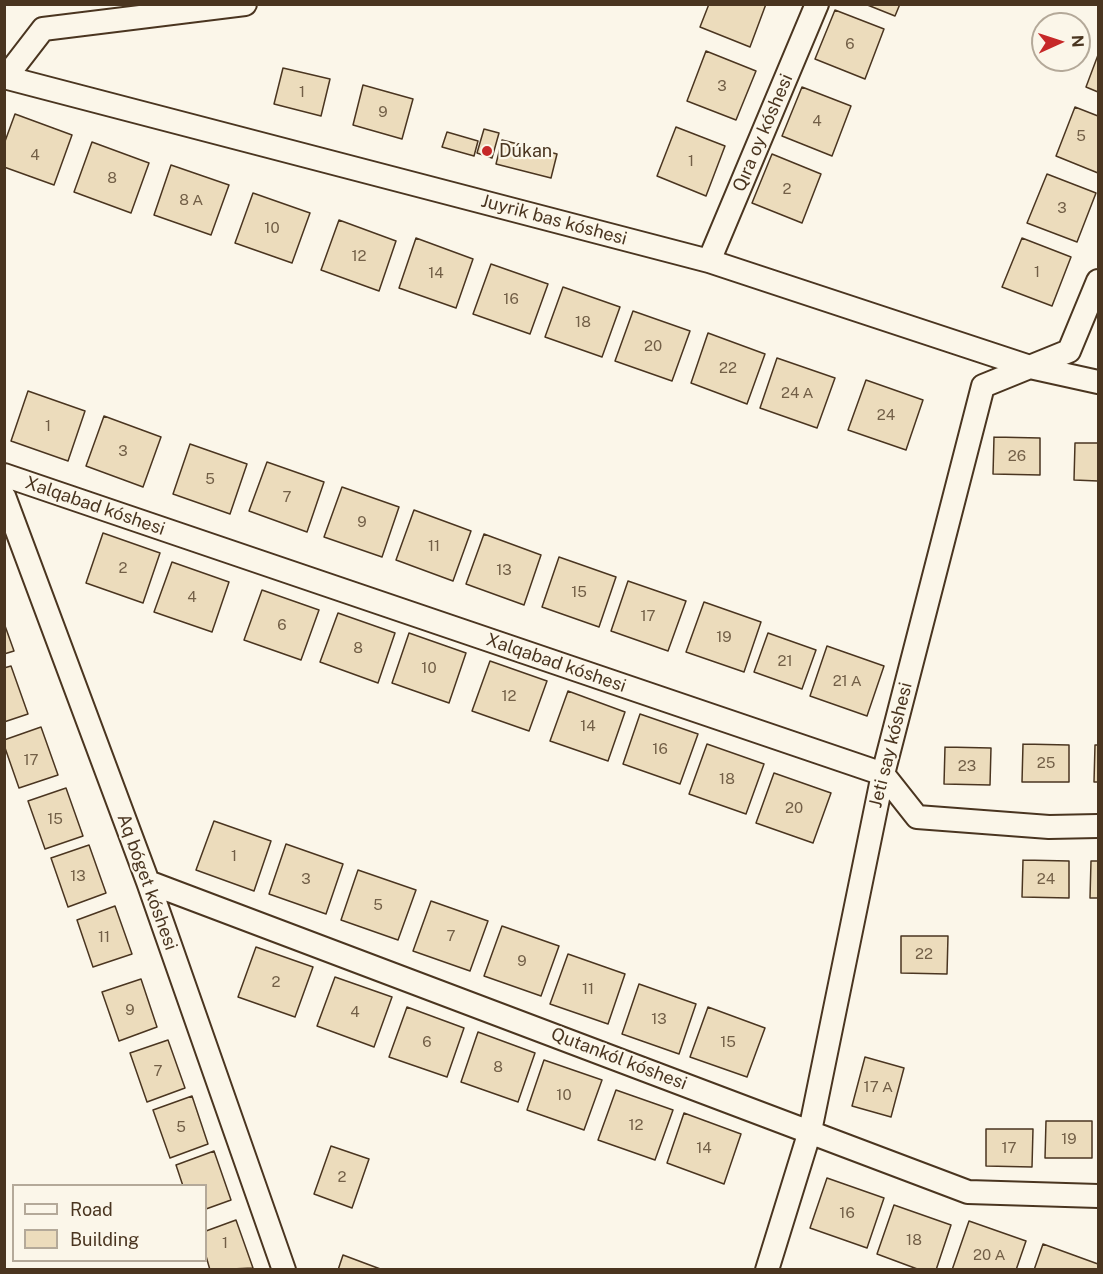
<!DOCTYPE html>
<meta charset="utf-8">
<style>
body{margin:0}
#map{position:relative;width:1103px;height:1274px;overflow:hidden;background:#fbf6e9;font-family:"Public Sans",sans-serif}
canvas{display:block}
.frame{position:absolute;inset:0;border:6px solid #4a3520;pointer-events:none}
.legend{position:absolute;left:12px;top:1184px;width:195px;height:78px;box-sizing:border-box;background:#fbf6e9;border:2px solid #b4a999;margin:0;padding:8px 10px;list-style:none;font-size:18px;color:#4a3520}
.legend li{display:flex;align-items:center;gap:12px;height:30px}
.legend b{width:30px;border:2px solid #b4a999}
.north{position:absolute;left:1031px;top:12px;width:60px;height:60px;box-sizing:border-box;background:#fbf6e9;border:2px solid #b4a999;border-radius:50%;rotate:87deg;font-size:16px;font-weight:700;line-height:24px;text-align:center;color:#4a3520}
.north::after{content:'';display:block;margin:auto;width:21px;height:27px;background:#c62828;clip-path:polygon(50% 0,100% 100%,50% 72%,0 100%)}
</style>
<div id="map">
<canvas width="1103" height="1274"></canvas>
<div class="frame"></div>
<ul class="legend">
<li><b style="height:8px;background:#fbf6e9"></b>Road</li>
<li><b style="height:16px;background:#ecdcbc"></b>Building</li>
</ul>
<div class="north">N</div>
</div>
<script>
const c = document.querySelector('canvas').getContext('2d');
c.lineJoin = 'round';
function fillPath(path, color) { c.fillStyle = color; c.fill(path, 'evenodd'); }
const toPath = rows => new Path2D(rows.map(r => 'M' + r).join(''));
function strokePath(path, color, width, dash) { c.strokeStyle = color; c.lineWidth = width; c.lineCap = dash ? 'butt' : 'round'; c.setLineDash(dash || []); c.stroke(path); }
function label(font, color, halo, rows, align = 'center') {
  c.font = font + ' "Public Sans",sans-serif'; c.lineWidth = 4.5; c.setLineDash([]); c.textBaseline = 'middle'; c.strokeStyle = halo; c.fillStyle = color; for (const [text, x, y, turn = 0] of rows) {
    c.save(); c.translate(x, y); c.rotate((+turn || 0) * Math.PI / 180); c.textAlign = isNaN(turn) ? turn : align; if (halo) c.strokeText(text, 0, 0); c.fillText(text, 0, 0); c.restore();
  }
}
const building = toPath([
 [709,4,766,4,750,47,700,27,709,4],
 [865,4,900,4,895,16,865,4],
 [835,10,884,29,865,79,815,59,835,10],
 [706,51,756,71,736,120,687,101,706,51],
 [1098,55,1098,92,1086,87,1098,55],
 [283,68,330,79,321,116,274,104,283,68],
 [363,85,413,99,402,139,353,125,363,85],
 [802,87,851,106,832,156,782,136,802,87],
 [1075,107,1098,116,1098,173,1056,156,1075,107],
 [15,114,72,135,54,185,4,167,4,144,15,114],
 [676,127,725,146,706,196,657,176,676,127],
 [484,129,499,133,492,158,477,153,484,129],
 [447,132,478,141,474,156,442,147,447,132],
 [502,140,557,154,551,178,496,164,502,140],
 [92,142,149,163,131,213,74,192,92,142],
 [772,154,821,174,802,223,752,203,772,154],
 [171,165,229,185,211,235,154,215,171,165],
 [1047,174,1096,193,1077,242,1027,223,1047,174],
 [253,193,310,213,292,263,235,243,253,193],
 [339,220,396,241,379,291,321,270,339,220],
 [416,238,473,259,456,308,399,288,416,238],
 [1022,238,1071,257,1052,306,1002,287,1022,238],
 [491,264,548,284,530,334,473,314,491,264],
 [563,287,620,307,602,357,545,337,563,287],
 [633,311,690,331,672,381,615,361,633,311],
 [708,333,765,354,747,404,691,383,708,333],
 [777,358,835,378,817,428,760,408,777,358],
 [866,380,923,400,906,450,848,430,866,380],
 [28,391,85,411,68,461,11,441,28,391],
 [104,416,161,437,143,487,86,466,104,416],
 [994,437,1040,438,1040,475,993,474,994,437],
 [1075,443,1098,443,1098,481,1074,480,1075,443],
 [190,444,247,464,230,514,173,494,190,444],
 [267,462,324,482,307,532,249,511,267,462],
 [342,487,399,507,382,557,324,537,342,487],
 [414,510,471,531,453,581,396,560,414,510],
 [103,533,160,553,143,603,86,583,103,533],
 [484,534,541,555,524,605,466,584,484,534],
 [559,557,616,577,599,627,542,607,559,557],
 [172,562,229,582,212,632,154,612,172,562],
 [628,581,686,601,668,651,611,631,628,581],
 [262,590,319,610,301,660,244,640,262,590],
 [704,602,761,622,744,672,686,652,704,602],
 [338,613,395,633,378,683,320,662,338,613],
 [4,623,14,651,4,654,4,623],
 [409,633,466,653,449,703,392,683,409,633],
 [768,633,816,650,802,689,754,672,768,633],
 [827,646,884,666,867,716,810,696,827,646],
 [490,661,547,681,529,731,472,711,490,661],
 [11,666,28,714,4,722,4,668,11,666],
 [568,691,625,712,608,761,550,741,568,691],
 [640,714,698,734,680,784,623,764,640,714],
 [41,727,58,775,19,788,4,745,4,740,41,727],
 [707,744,764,764,746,814,689,794,707,744],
 [1023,744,1069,745,1069,782,1022,782,1023,744],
 [1095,745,1098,745,1098,782,1094,782,1095,745],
 [945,747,991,748,990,785,944,784,945,747],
 [774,773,831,793,813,843,756,823,774,773],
 [66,788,83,836,45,849,28,801,66,788],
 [214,821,271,841,254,891,196,870,214,821],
 [286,844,343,864,326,914,269,894,286,844],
 [89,845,106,893,68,907,51,858,89,845],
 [1023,860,1069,861,1069,898,1022,897,1023,860],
 [1091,861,1098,861,1098,898,1090,898,1091,861],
 [358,870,416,890,398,940,341,920,358,870],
 [431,901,488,921,470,971,413,951,431,901],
 [115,906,132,954,93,967,77,920,115,906],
 [502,926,559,946,541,996,484,976,502,926],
 [901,936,948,936,947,974,901,973,901,936],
 [256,947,313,967,295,1017,238,997,256,947],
 [568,954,625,974,608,1024,550,1004,568,954],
 [335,977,392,997,374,1047,317,1026,335,977],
 [141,979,157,1027,119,1041,102,992,141,979],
 [639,984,696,1004,679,1054,622,1034,639,984],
 [407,1007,464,1028,447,1077,389,1057,407,1007],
 [708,1007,765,1028,747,1077,690,1057,708,1007],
 [478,1032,535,1053,518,1102,461,1082,478,1032],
 [168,1040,185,1088,147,1102,130,1053,168,1040],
 [865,1057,904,1068,891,1117,852,1106,865,1057],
 [544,1060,602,1080,584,1130,527,1110,544,1060],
 [616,1090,673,1110,655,1160,598,1140,616,1090],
 [192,1096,208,1144,170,1158,153,1110,192,1096],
 [684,1113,741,1134,724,1184,667,1163,684,1113],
 [1046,1121,1092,1121,1092,1158,1045,1158,1046,1121],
 [986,1129,1033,1129,1032,1167,986,1166,986,1129],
 [331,1146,369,1159,352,1208,314,1194,331,1146],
 [214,1151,231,1200,206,1209,206,1186,183,1186,176,1165,214,1151],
 [827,1178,884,1198,867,1248,810,1228,827,1178],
 [894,1205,951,1225,936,1270,920,1270,877,1254,894,1205],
 [236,1220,253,1268,210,1270,206,1256,206,1231,236,1220],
 [969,1221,1026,1241,1016,1270,952,1270,969,1221],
 [1043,1244,1098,1264,1098,1270,1034,1270,1043,1244],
 [343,1255,383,1270,338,1270,343,1255]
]);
fillPath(building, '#ecdcbc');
strokePath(building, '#4a3520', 1.5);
const street = toPath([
 [4,77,709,261,1030,367,1098,382],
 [6,77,43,29,245,4],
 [709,261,817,4],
 [4,475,883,774,917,817,1049,827,1098,826],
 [4,496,148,882,284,1270],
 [148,882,968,1192,1098,1196],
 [767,1270,810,1131,883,774,983,386,1069,351,1098,281]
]);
strokePath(street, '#4a3520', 26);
strokePath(street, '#fbf6e9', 22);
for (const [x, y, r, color] of [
 [487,151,6,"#c62828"]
]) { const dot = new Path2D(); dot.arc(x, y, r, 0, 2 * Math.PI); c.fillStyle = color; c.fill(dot); strokePath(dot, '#fbf6e9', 2); }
label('15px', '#725f47', null, [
 ["6",850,44],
 ["3",722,86],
 ["1",302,92],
 ["9",383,112],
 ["4",817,121],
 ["5",1081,136],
 ["4",35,155],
 ["1",691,161],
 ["8",112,178],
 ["2",787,189],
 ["8 А",191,200],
 ["3",1062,208],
 ["10",272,228],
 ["12",359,256],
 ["1",1037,272],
 ["14",436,273],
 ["16",511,299],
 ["18",583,322],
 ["20",653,346],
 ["22",728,368],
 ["24 А",797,393],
 ["24",886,415],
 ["1",48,426],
 ["3",123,451],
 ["26",1017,456],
 ["5",210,479],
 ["7",287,497],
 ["9",362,522],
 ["11",434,546],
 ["2",123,568],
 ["13",504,570],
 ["15",579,592],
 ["4",192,597],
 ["17",648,616],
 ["6",282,625],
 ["19",724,637],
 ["8",358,648],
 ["21",785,661],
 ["10",429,668],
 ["21 А",847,681],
 ["12",509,696],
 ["14",588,726],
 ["16",660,749],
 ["17",31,760],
 ["25",1046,763],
 ["23",967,766],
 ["18",727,779],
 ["20",794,808],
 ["15",55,819],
 ["1",234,856],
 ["13",78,876],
 ["3",306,879],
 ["24",1046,879],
 ["5",378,905],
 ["7",451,936],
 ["11",104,937],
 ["22",924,954],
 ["9",522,961],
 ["2",276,982],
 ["11",588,989],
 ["9",130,1010],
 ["4",355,1012],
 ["13",659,1019],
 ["6",427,1042],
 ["15",728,1042],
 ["8",498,1067],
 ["7",158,1071],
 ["17 А",878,1087],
 ["10",564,1095],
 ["12",636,1125],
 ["5",181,1127],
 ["19",1069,1139],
 ["14",704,1148],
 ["17",1009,1148],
 ["2",342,1177],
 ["16",847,1213],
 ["18",914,1240],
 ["1",225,1243],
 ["20 А",989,1255]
]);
label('18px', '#4a3520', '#fbf6e9', [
 ["Qıra oy kóshesi",763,133,-67],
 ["Juyrik bas kóshesi",554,220,15],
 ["Xalqabad kóshesi",95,506,19],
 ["Xalqabad kóshesi",556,663,19],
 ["Jeti say kóshesi",891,745,-76],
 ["Aq bóget kóshesi",147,882,70],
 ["Qutankól kóshesi",619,1059,21]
]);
label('18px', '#4a3520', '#fbf6e9', [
 ["Dúkan",499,151]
], 'left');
</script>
